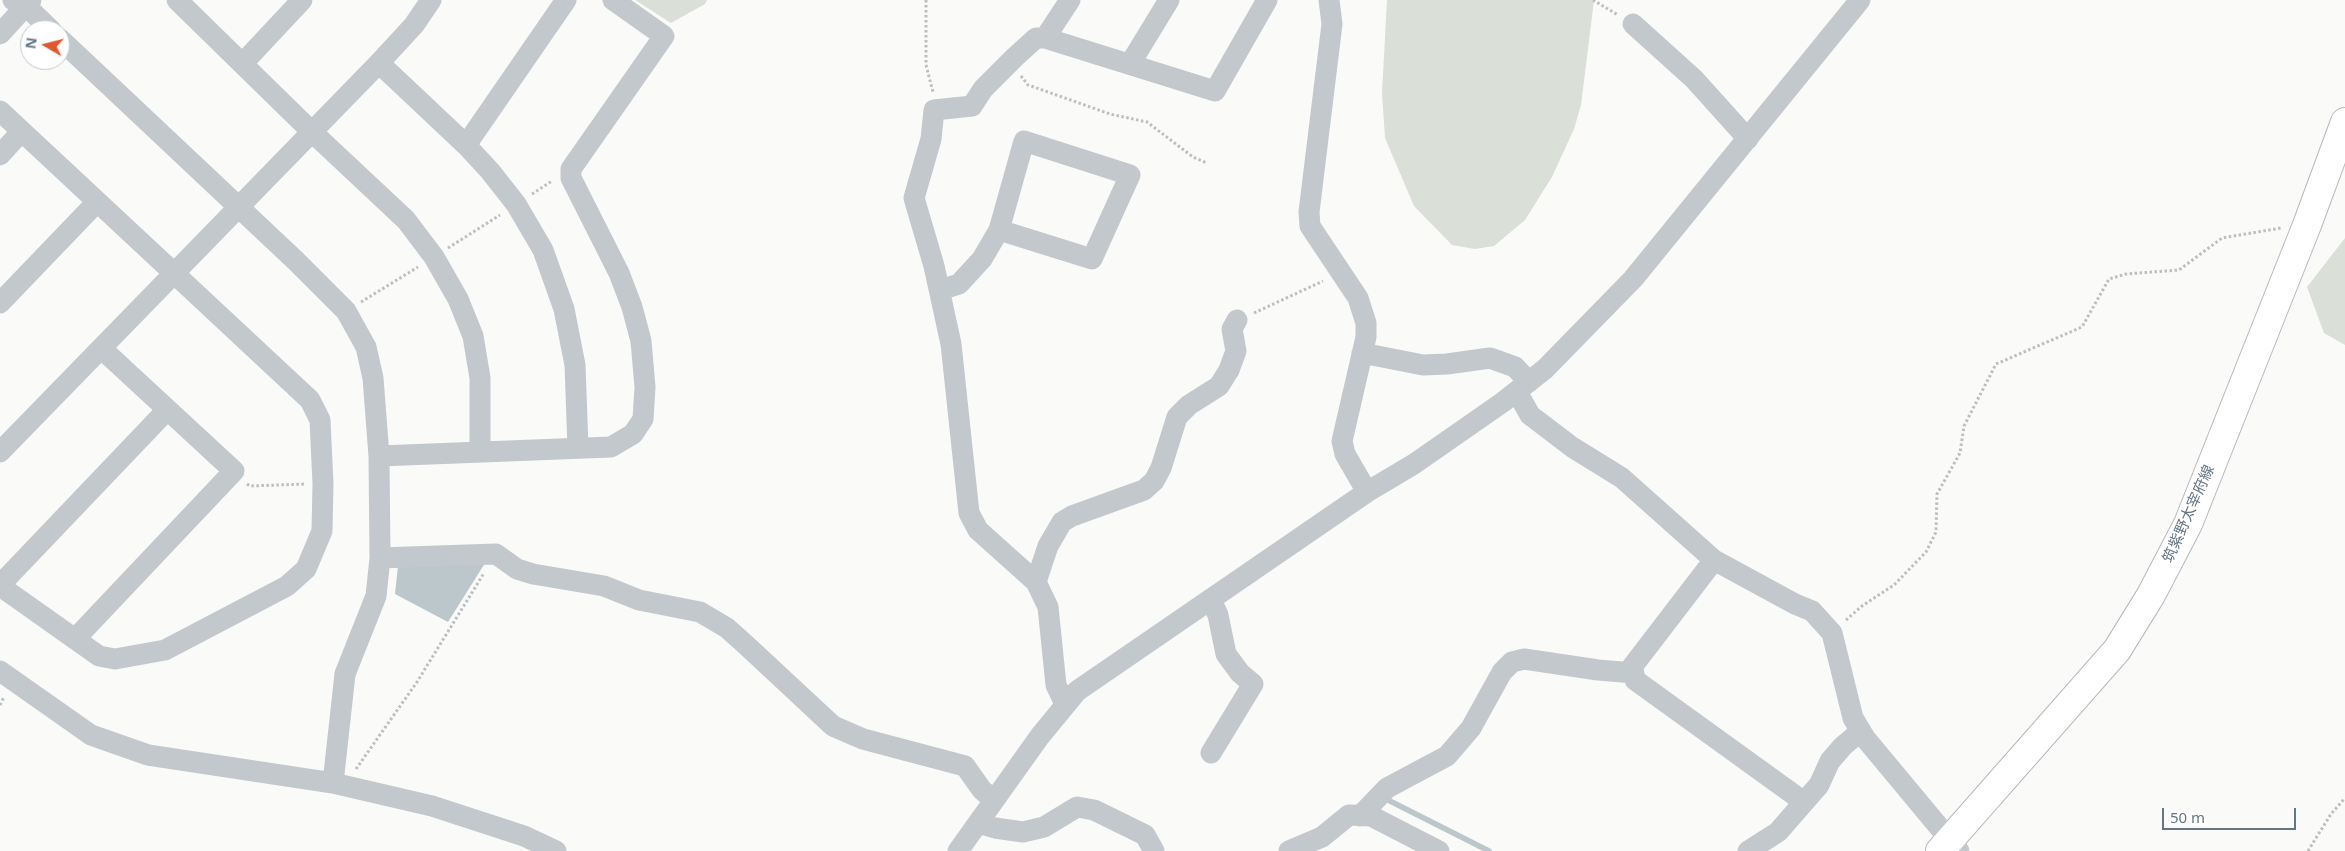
<!DOCTYPE html>
<meta charset="utf-8">
<style>
body{margin:0}
#map{position:relative;width:2345px;height:851px;overflow:hidden;background:#fafaf8;font-family:"Noto Sans",sans-serif}
canvas{display:block}
.north{position:absolute;left:20px;top:20px;width:50px;height:50px;box-sizing:border-box;background:#fff;border:1px solid #c1c8cd;border-radius:50%;rotate:278deg;font-size:14px;font-weight:700;line-height:20px;text-align:center;color:#657683}
.north::after{content:'';display:block;margin:auto;width:18px;height:22px;background:#e4572e;clip-path:polygon(50% 0,100% 100%,50% 72%,0 100%)}
.scale{position:absolute;left:2162px;top:808px;width:134px;height:22px;box-sizing:border-box;border:2px solid #657683;border-top:0;padding-left:6px;font-size:15px;line-height:18px;white-space:nowrap;color:#657683;-webkit-text-stroke:4px #fff;paint-order:stroke}
</style>
<div id="map">
<canvas width="2345" height="851"></canvas>
<div class="north">N</div>
<div class="scale">50 m</div>
</div>
<script>
const c = document.querySelector('canvas').getContext('2d');
c.lineJoin = 'round';
function fillPath(path, color) { c.fillStyle = color; c.fill(path, 'evenodd'); }
const toPath = rows => new Path2D(rows.map(r => 'M' + r).join(''));
function strokePath(path, color, width, dash) { c.strokeStyle = color; c.lineWidth = width; c.lineCap = dash ? 'butt' : 'round'; c.setLineDash(dash || []); c.stroke(path); }
function label(font, color, halo, rows, align = 'center') {
  c.font = font + ' "Noto Sans","Noto Sans JP",sans-serif'; c.lineWidth = 5; c.setLineDash([]); c.textBaseline = 'middle'; c.strokeStyle = halo; c.fillStyle = color; for (const [text, x, y, turn = 0] of rows) {
    c.save(); c.translate(x, y); c.rotate((+turn || 0) * Math.PI / 180); c.textAlign = isNaN(turn) ? turn : align; if (halo) c.strokeText(text, 0, 0); c.fillText(text, 0, 0); c.restore();
  }
}
fillPath(toPath([
 [635,0,707,0,705,4,671,23],
 [1387,0,1594,0,1581,105,1574,129,1552,177,1525,220,1494,246,1475,249,1452,245,1414,206,1385,138,1382,93],
 [2345,238,2345,345,2324,333,2307,287]
]), '#dadfd7');
fillPath(toPath([
 [487,560,448,622,395,594,398,566]
]), '#bbc7cb');
strokePath(toPath([
 [1384,798,1489,851]
]), '#bbc7cb', 5.5);
const major = toPath([
 [1940,851,2117,650,2151,595,2188,524,2307,225,2345,122]
]);
strokePath(major, '#b5babe', 30);
strokePath(toPath([
 [926,0,926,65,933,92],
 [1593,0,1618,15],
 [1021,76,1028,85,1110,114,1147,122,1193,157,1207,163],
 [532,194,552,181],
 [448,248,500,215],
 [361,302,418,267],
 [1254,313,1323,281],
 [247,484,250,486,305,484],
 [1846,620,1862,606,1894,585,1926,552,1936,532,1937,494,1960,453,1964,426,1996,364,2082,327,2109,279,2126,274,2179,270,2222,238,2281,228],
 [0,705,4,697],
 [356,769,417,682,484,573],
 [2308,851,2331,814,2345,798]
]), '#bbbfc2', 3, [2.5, 2.5]);
strokePath(toPath([
 [13,0,26,6,51,30],
 [177,0,311,131,406,220,434,257,458,299,473,336,480,378,480,451],
 [1070,0,1045,38,1215,91,1267,0],
 [1329,0,1332,24,1309,212,1310,226,1358,298,1366,323,1366,337,1342,441,1345,454,1367,492],
 [1633,24,1694,79,1748,139],
 [0,34,31,0],
 [1045,38,1036,38,1015,57,983,89,972,106,934,110,931,139,914,198,934,266,951,344,969,513,978,530,1036,582,1048,607,1056,685,1065,704],
 [60,39,296,261,346,311,366,347,373,378,379,456,380,558,376,596,345,674,333,783],
 [243,63,302,0],
 [379,63,466,145,490,171,516,204,543,250,564,309,575,365,578,448],
 [1130,64,1169,0],
 [0,111,310,400,320,420,323,484,322,531,306,569,287,586,165,650,115,659,99,656,0,586],
 [466,145,566,0],
 [0,155,21,132],
 [940,290,959,284,982,259,999,230,1024,141,1130,175,1092,259,999,230],
 [0,303,96,203],
 [1362,353,1423,365,1447,364,1490,358,1515,367,1529,382],
 [1517,392,1530,415,1572,447,1622,478,1714,560,1795,604,1812,611,1832,633,1853,718,1865,738,1959,851],
 [0,452,379,63,414,25,431,0],
 [379,456,611,447,633,434,643,419,645,387,641,341,632,307,619,273,571,178,571,169,664,36,613,0],
 [380,558,496,554,517,569,533,574,604,586,639,600,700,612,727,628,746,645,833,726,863,739,965,766,982,790,994,800],
 [1714,560,1632,667,1635,680,1804,802],
 [1036,582,1048,546,1062,522,1072,516,1144,490,1154,481,1161,468,1177,417,1189,405,1219,386,1229,370,1236,351,1232,329,1237,320],
 [0,585,167,410],
 [1211,600,1218,615,1226,654,1240,673,1253,684,1211,753],
 [75,639,234,471,102,349],
 [0,671,91,735,148,755,333,783,432,806,524,836,556,851],
 [1360,816,1387,788,1447,756,1471,728,1502,672,1512,662,1524,659,1598,670,1634,673],
 [978,823,995,828,1023,832,1044,827,1077,807,1094,810,1145,835,1154,851],
 [958,851,1040,736,1077,691,1367,492,1414,464,1503,402,1545,369,1633,279,1860,0],
 [1289,851,1322,837,1349,815,1371,816,1439,851],
 [1748,851,1778,832,1819,785,1830,761,1843,746,1861,731]
]), '#c3c8cc', 21);
strokePath(major, '#fff', 28);
label('15px', '#657683', '#fff', [
 ["筑紫野太宰府線",2189,514,-66]
]);
</script>
